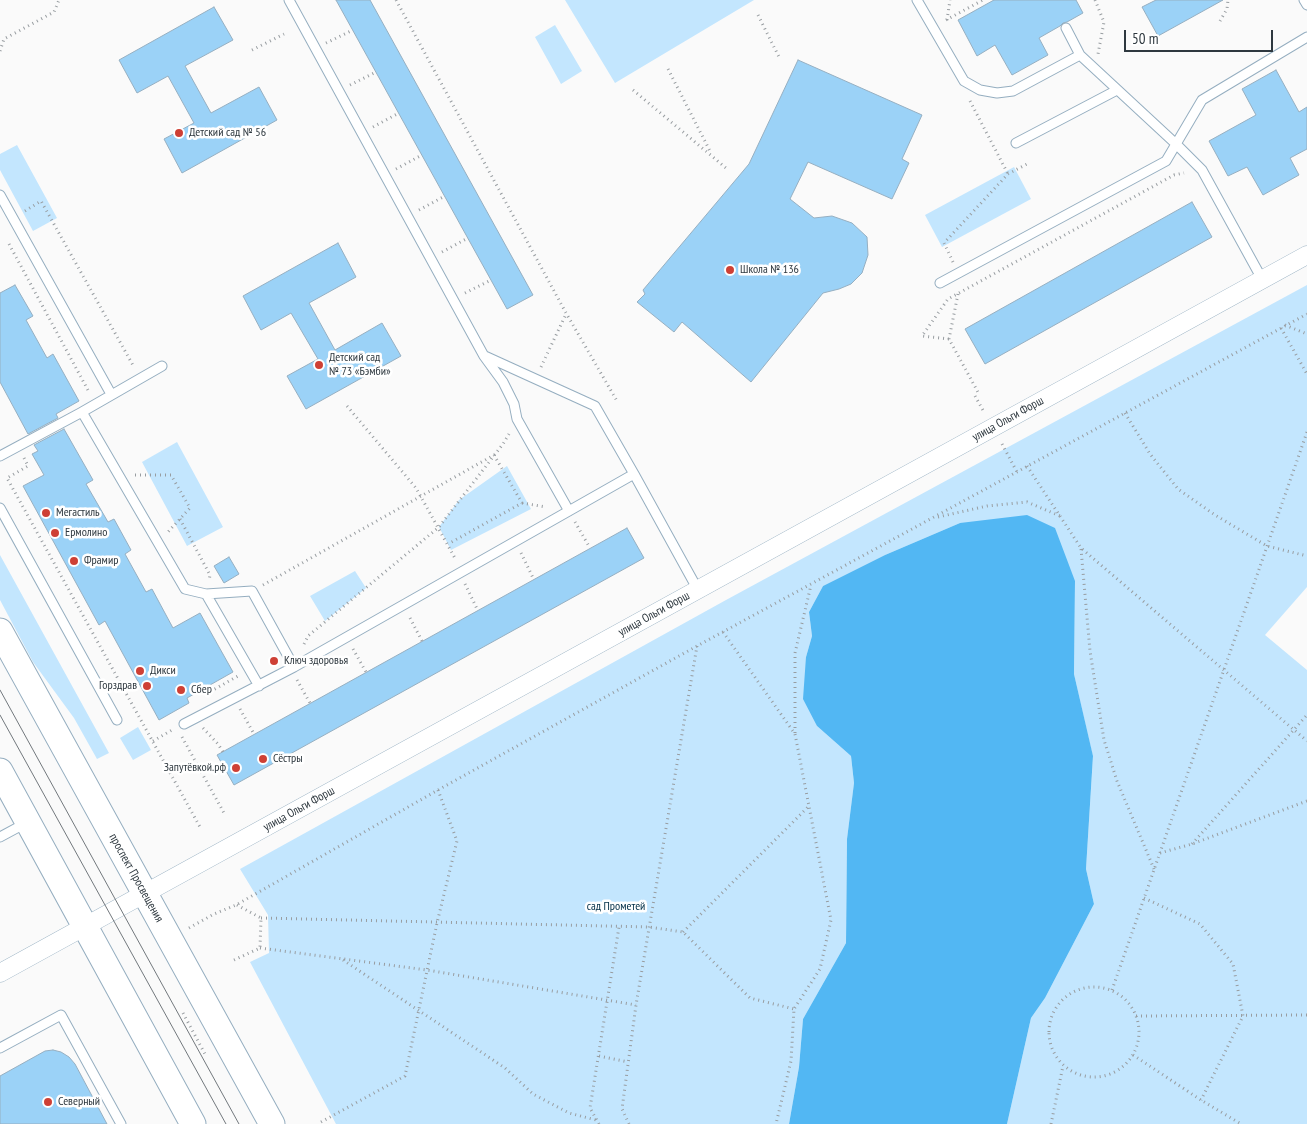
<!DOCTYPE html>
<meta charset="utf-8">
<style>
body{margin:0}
#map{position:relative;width:1307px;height:1124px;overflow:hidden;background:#fafafa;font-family:"PT Sans Narrow",sans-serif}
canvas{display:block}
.scale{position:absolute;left:1124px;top:30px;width:149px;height:22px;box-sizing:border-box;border:2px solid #2e383f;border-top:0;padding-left:6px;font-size:15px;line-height:18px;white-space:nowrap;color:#2e383f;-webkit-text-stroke:4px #fff;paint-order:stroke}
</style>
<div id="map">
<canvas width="1307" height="1124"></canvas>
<div class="scale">50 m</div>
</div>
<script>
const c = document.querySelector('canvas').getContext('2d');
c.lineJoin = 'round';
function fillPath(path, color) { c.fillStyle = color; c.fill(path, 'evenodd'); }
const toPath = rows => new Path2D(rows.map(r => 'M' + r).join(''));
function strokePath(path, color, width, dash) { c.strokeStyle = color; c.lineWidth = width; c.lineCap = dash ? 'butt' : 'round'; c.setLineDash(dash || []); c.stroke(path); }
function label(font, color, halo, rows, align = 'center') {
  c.font = font + ' "PT Sans Narrow",sans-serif'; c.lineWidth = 5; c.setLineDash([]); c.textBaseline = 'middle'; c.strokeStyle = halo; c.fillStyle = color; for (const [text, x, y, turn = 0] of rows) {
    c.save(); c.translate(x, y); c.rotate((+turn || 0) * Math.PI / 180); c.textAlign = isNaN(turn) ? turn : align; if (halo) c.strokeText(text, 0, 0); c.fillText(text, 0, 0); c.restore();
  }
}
fillPath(toPath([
 [565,0,754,0,615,83],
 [555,25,582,71,561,84,535,37],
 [17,145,57,218,33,231,0,170,0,154],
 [1014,167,1031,199,942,247,925,215],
 [1307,285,1307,587,1265,635,1307,670,1307,1124,1007,1124,1031,1018,1045,998,1094,904,1086,869,1093,757,1074,674,1075,581,960,523,885,555,823,586,809,612,812,636,806,657,817,726,851,756,854,783,847,839,846,943,803,1019,799,1067,789,1124,336,1124,250,962,269,953,268,915,240,869,726,600],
 [177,442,223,527,187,546,142,462],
 [507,466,531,509,451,550,439,527,459,500],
 [0,555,109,753,97,759,74,718,33,662,0,600],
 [355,571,366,588,325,621,310,596],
 [138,727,151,750,133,760,120,738]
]), '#c3e6fe');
fillPath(toPath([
 [1027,515,1055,528,1075,581,1074,674,1093,756,1086,869,1094,904,1045,998,1031,1018,1007,1124,789,1124,799,1067,803,1019,846,943,847,839,854,783,851,756,817,726,803,699,806,657,812,636,809,612,823,586,885,555,960,523]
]), '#52b7f3');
const building = toPath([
 [336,0,370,0,533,295,507,309,336,0],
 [994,0,1076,0,1083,13,1067,22,1063,23,1060,26,1039,38,1048,55,1012,75,995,45,977,56,958,20,994,0],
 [1156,0,1223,0,1158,36,1142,7,1156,0],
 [214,7,233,40,185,66,211,113,259,87,277,120,182,173,164,139,194,123,168,76,137,93,119,60,214,7],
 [798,60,922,115,902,159,909,163,892,199,808,162,790,199,814,218,832,216,852,223,867,237,868,255,862,273,851,284,839,289,823,293,751,382,682,322,674,332,637,302,645,294,643,290,749,164,798,60],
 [1276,70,1299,112,1307,107,1307,149,1290,158,1299,175,1263,195,1247,167,1228,176,1209,141,1256,115,1242,89,1276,70],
 [1192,202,1212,237,985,364,965,329,1192,202],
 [338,243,356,277,309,303,335,350,382,323,401,356,306,409,287,376,318,359,291,313,261,330,243,296,338,243],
 [15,285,33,316,26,320,47,358,53,354,79,401,56,414,58,418,28,434,0,382,0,293,15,285],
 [64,429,93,480,86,484,108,522,114,519,131,550,125,554,146,592,152,589,173,628,200,613,233,672,187,698,189,703,159,720,105,621,99,625,23,486,44,475,32,454,38,451,34,445,64,429],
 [627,528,644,558,234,785,217,755,627,528],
 [229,557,239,574,224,583,214,566,229,557],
 [53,1050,61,1052,69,1057,75,1064,107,1124,0,1124,0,1076,45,1051,53,1050]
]);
fillPath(building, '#9bd2f7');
strokePath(building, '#96afc1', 1);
const lane = toPath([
 [289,0,484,356,503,382,514,404,517,419,569,511],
 [917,0,964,81,980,90,997,93,1013,91,1080,55,1176,144,1202,170,1262,279],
 [1304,0,1307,5],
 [1066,28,1080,55],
 [1016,143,1117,90],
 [0,195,111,394],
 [940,283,1166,161,1202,100,1307,37],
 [485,356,595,406,634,474],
 [82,412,185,589,206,594,252,591,294,667],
 [0,456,82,412,162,366],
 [0,508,117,720],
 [206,594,259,686],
 [184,724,294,667,634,474,698,590],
 [0,837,26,823],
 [0,1048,61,1015,121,1124]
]);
const street = toPath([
 [0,973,1307,255]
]);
const secondary = toPath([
 [0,631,272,1124],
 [0,771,193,1124]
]);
strokePath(lane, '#95aec0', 11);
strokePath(street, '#95aec0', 19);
strokePath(secondary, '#95aec0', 27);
strokePath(toPath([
 [396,0,566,313,617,401],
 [1095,0,1104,22,1098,54],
 [758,15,779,57],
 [946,20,983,0],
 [947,20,950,0],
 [1220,21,1227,9,1228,0],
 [326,43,353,30],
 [252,50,284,34],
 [0,51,4,39,54,12,59,0],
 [668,69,711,153],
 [350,85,376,72],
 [633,90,726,168],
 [970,101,1008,174],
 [373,127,399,113],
 [396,169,422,155],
 [419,210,445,196],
 [25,211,41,201,134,367],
 [9,244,89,392],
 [442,252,468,238],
 [953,262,944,243,1008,174,1027,164],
 [465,293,491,280],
 [958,294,949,339,979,394],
 [1285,325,1307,334],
 [1281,328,1307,374],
 [949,339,922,336,948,299,1174,175,1184,173],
 [541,367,566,314],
 [975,396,984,412],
 [347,406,416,488,456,560],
 [1125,413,1150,454,1178,489,1215,515,1267,546,1307,556],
 [1002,444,1017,472],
 [24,458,28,466,7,478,200,827],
 [1027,466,1081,548,1307,741],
 [135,475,171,475,190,508,168,532],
 [522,503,546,507],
 [938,517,987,506,1027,502,1060,516],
 [180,519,210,575,209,581],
 [575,522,590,548],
 [1081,549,1090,651,1104,740,1117,781,1154,869],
 [521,553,534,580],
 [465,584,478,611],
 [263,585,494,455,522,503,448,544],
 [410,618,422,641],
 [723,632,795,734,831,920,820,969,794,1009,791,1061,776,1124],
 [304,644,308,636,439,527,503,444,509,434],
 [353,649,366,672],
 [297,680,310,703],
 [206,694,238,676],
 [240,709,254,734],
 [203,728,218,744,223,752],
 [795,733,795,653,811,585],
 [182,737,224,813],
 [153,741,172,730],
 [1192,844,1307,715],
 [1160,853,1192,844,1307,801],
 [1144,898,1200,924,1233,964,1243,1016,1201,1100],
 [261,918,649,927,683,932,750,998,794,1009],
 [189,928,214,914,236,905,438,790,697,646,1307,314],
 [683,932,809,806],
 [260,948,427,970,636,1005],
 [234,960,260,948,261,918,237,905],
 [343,960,505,1068,533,1094,569,1113,596,1120],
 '1049 1032a45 45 0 1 1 90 0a45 45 0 1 1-90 0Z',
 [1112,990,1307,432],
 [183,1013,206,1056],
 [1136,1016,1307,1015],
 [1133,1055,1201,1100,1241,1124],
 [599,1056,628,1062],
 [321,1122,405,1076,437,923,457,841,438,790],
 [599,1124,590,1108,619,927],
 [629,1124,622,1109,636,1005,697,646],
 [1051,1124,1063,1066]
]), '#989da1', 3, [1, 4]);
strokePath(lane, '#fff', 9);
strokePath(street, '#fff', 18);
strokePath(secondary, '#fff', 25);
strokePath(toPath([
 [0,690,239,1124],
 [0,715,226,1124]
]), '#72787d', 1);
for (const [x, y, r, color] of [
 [179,133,5,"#ce4035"],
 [730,270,5,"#ce4035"],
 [319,365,5,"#ce4035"],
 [46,513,5,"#ce4035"],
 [55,533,5,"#ce4035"],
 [74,561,5,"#ce4035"],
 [274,661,5,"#ce4035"],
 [140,671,5,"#ce4035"],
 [147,686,5,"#ce4035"],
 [181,690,5,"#ce4035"],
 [263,759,5,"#ce4035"],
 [236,768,5,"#ce4035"],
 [48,1102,5,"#ce4035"]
]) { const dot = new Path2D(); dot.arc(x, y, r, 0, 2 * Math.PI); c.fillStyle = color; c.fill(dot); strokePath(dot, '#fff', 2); }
label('12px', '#2e383f', '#fff', [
 ["Детский сад № 56",189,133],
 ["Школа № 136",740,270],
 ["Детский сад",329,358],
 ["№ 73 «Бэмби»",329,372],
 ["Мегастиль",56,513],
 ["Ермолино",65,533],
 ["Фрамир",84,561],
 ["Ключ здоровья",284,661],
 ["Дикси",150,671],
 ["Горздрав",137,686,"right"],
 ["Сбер",191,690],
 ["Сёстры",273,759],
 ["Запутёвкой.рф",226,768,"right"],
 ["Северный",58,1102]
], 'left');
label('12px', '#2e383f', '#fff', [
 ["улица Ольги Форш",1008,419,-29],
 ["улица Ольги Форш",654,614,-29],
 ["улица Ольги Форш",299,809,-29],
 ["проспект Просвещения",136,878,61]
]);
label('12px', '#012e46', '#fff', [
 ["сад Прометей",616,907]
]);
</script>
